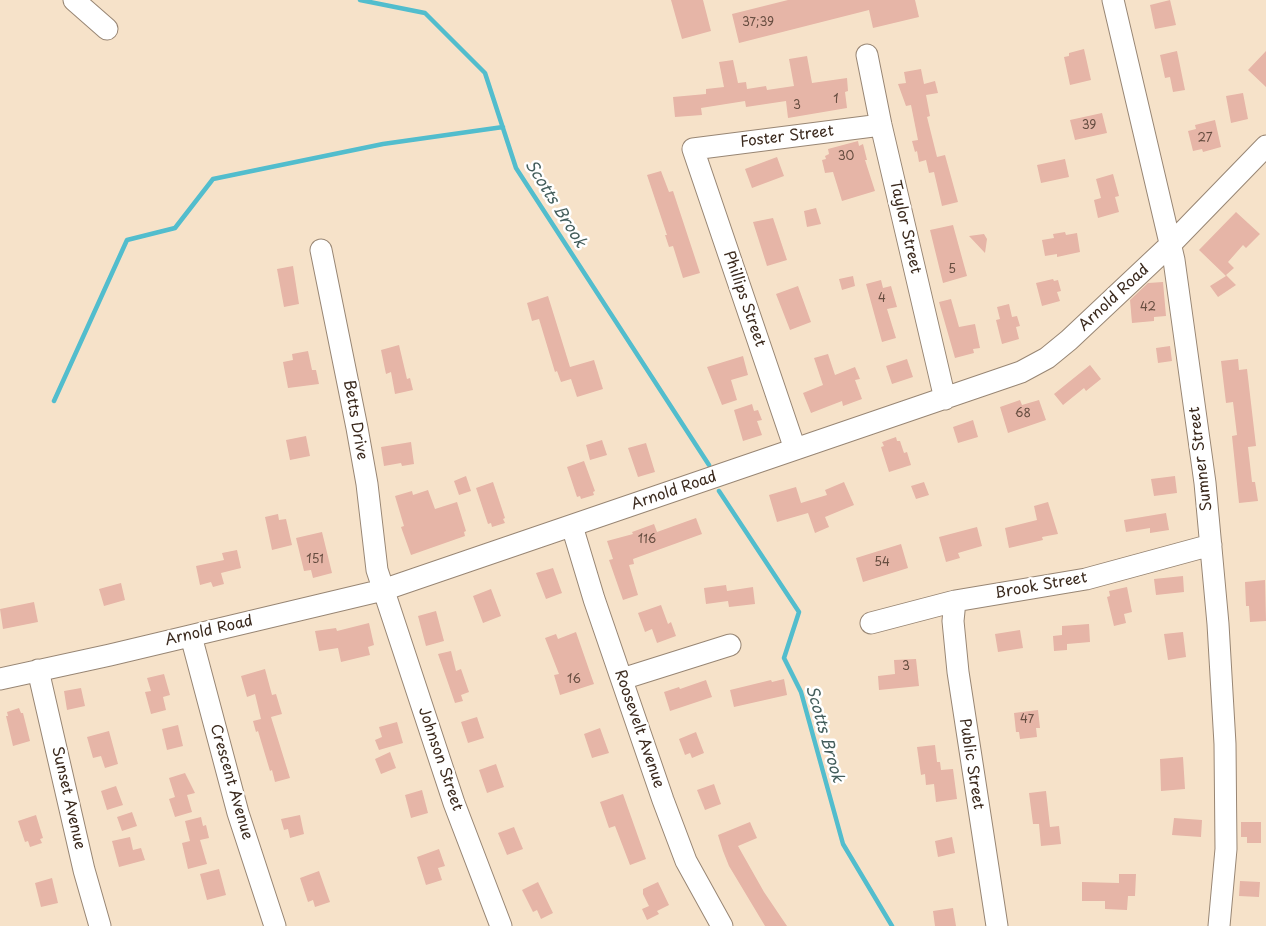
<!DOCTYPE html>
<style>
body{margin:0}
canvas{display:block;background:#f6e2c9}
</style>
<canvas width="1266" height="926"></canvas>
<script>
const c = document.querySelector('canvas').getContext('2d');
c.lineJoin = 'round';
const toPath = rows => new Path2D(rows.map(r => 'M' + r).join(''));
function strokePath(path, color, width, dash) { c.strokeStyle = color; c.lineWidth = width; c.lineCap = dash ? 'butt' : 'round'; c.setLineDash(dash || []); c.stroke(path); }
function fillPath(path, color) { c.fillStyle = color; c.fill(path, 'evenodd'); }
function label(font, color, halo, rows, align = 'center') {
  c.font = font + ' "Playpen Sans",sans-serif'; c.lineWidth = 5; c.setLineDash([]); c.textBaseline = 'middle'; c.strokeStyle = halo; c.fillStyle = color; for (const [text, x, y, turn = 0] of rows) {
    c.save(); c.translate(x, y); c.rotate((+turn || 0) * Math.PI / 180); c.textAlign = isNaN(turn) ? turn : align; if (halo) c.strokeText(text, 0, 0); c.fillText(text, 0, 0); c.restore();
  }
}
strokePath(toPath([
 [360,0,425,13,485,73,516,168,709,465],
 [54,401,127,240,175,228,213,179,383,144,503,127],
 [719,491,799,612,784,658,801,692,843,844,892,926]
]), '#52bdcd', 4.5);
fillPath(toPath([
 [671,0,703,0,711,31,682,39],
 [788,0,915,0,919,17,873,28,869,10,739,43,732,14],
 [1170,0,1176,25,1155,29,1150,5],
 [1084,49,1091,80,1070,85,1064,57,1069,56,1069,53],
 [1177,51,1185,90,1173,92,1170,77,1165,78,1160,55],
 [1266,51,1266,87,1248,70],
 [807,56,812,83,847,78,848,91,845,92,847,108,788,118,786,101,746,107,745,101,701,108,702,115,675,117,673,97,706,94,706,89,724,87,719,62,733,60,738,83,746,82,747,89,766,86,767,90,794,86,789,59],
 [921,69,924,84,935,81,938,93,926,95,930,116,927,117,937,157,945,155,958,202,942,206,934,172,929,173,926,160,919,162,917,151,915,152,912,141,918,140,911,105,906,106,898,84,906,83,904,72],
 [1243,93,1248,119,1231,123,1226,96],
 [1102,113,1107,133,1075,140,1070,120],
 [1215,120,1221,147,1203,152,1202,149,1193,151,1188,131,1196,129,1195,125],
 [858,141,859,146,863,144,867,160,865,160,875,191,842,201,833,172,825,173,822,160,826,159,825,156,829,154,828,149],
 [777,157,784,176,752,188,745,169],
 [1065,159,1069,177,1041,183,1037,165],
 [661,171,669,192,673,191,700,273,683,278,673,246,669,247,665,235,667,235,647,175],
 [1113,174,1119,196,1115,197,1119,212,1098,218,1094,200,1101,198,1096,179],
 [816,208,821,224,807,227,804,211],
 [1236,212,1260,234,1246,248,1243,245,1228,262,1234,268,1226,275,1236,285,1218,297,1210,286,1226,276,1199,250],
 [773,218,787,260,767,266,753,222],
 [953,225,967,276,943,283,930,230],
 [1065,232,1066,235,1077,233,1080,252,1057,257,1057,254,1045,256,1042,240,1054,238,1053,234],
 [984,234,987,239,985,253,969,236],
 [293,266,299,304,284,307,277,269],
 [853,276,855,286,842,290,839,279],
 [1053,279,1054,281,1058,280,1061,291,1057,292,1060,301,1042,306,1036,283],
 [881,280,883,288,891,286,897,307,887,309,896,338,882,342,866,284],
 [1163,282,1166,316,1154,317,1154,321,1132,323,1130,300,1148,283],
 [798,286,811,322,790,330,776,294],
 [548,296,570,367,594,360,603,389,577,397,571,379,561,382,557,371,555,372,539,319,532,321,527,303],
 [951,299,959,327,975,324,980,348,973,349,974,353,955,358,939,302],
 [1009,304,1012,317,1017,316,1020,326,1016,327,1019,339,1002,344,996,320,1000,319,997,307],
 [399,345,407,379,410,378,413,390,395,394,391,372,386,374,381,350],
 [1170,346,1172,361,1158,363,1156,348],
 [308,351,312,370,316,370,319,384,288,388,283,362,293,360,292,354],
 [828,354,835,375,855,367,860,379,855,380,862,399,843,406,842,401,811,413,803,393,823,385,814,358],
 [743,356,748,375,731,380,737,400,722,405,707,367],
 [907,359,913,377,892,384,886,366],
 [1238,359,1239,370,1247,369,1256,446,1248,447,1252,482,1255,482,1258,501,1239,503,1232,436,1237,435,1233,402,1226,403,1221,361],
 [1090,365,1101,379,1086,391,1084,388,1063,405,1054,394],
 [1020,400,1022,405,1039,400,1046,420,1008,433,1000,407],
 [752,404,754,411,758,410,762,420,757,421,762,435,743,441,734,410],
 [973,420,978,437,958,443,953,427],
 [306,436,310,456,290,460,286,440],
 [896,437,897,441,900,441,904,453,907,452,911,465,889,472,881,447,884,446,882,442],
 [602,440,607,455,590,460,586,445],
 [411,442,414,464,402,466,401,463,384,466,381,447],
 [646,443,655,472,638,477,628,448],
 [584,461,595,491,593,492,594,495,581,499,580,496,577,497,567,467],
 [466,476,471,491,459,495,454,481],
 [1175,476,1177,493,1154,496,1151,479],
 [493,482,505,518,503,519,505,523,492,527,491,523,488,524,476,488],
 [844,482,854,505,825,517,829,527,815,533,808,513,777,522,769,495,796,487,801,503,827,495,825,490],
 [924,482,929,495,916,499,911,486],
 [428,490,435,509,457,502,466,531,464,532,465,536,411,555,401,527,404,526,395,496,412,491,413,495],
 [1048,502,1058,534,1042,537,1043,540,1009,548,1005,528,1037,520,1034,506],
 [1166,513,1169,530,1150,533,1150,528,1126,532,1124,520],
 [278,514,279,520,286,519,292,545,272,550,265,517],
 [696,518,702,534,633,559,634,564,629,565,638,595,623,600,609,560,613,559,607,541,633,534,632,532,654,524,657,532],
 [977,527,982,546,958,553,960,558,946,562,939,537],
 [322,532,332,573,313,578,311,570,304,571,296,538],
 [901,544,908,568,863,582,856,558],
 [237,550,241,568,221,573,224,584,213,587,211,582,200,585,196,566,224,560,222,553],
 [553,568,562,593,546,599,536,573],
 [1183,576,1184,592,1156,595,1154,579],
 [1265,580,1266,621,1250,622,1249,606,1246,606,1245,582],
 [121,583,125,600,104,606,99,589],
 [726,585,727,591,753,587,755,604,729,607,728,601,706,604,704,588],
 [1127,587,1132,612,1124,614,1126,623,1114,626,1107,597,1110,596,1109,591],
 [491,589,501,616,483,623,473,596],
 [34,602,38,622,3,629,0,609],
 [661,605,668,624,671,622,676,636,657,643,652,629,645,632,638,613],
 [436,611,444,641,426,646,418,616],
 [369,623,374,645,368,647,370,655,341,662,338,648,319,651,315,631,336,628,337,631],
 [1089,624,1090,642,1067,644,1067,650,1054,651,1053,636,1062,635,1062,626],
 [1020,630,1023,648,998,652,995,634],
 [576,632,594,684,560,695,554,675,559,674,545,638,556,634,558,639],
 [1183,632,1186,657,1168,660,1164,634],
 [451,651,456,671,461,669,469,692,461,695,463,701,455,703,438,654],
 [916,659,919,686,879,690,878,676,895,674,894,660],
 [265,669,272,695,276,694,282,714,271,717,290,778,275,782,272,770,270,771,258,731,256,732,253,721,261,719,255,694,247,697,241,676],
 [164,674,170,695,163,697,166,710,151,714,145,692,151,691,147,678],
 [784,679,787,695,734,707,730,690,771,680,772,682],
 [706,680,712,697,670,711,664,692,679,687,680,689],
 [81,688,85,706,67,710,64,691],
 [19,708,21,713,23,713,30,741,13,746,6,716,8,716,7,712],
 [1038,710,1040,728,1036,728,1037,737,1020,739,1019,732,1016,732,1014,713],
 [477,717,484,738,468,743,461,722],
 [397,722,403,743,379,750,375,740,382,737,379,727],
 [178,725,183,746,167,750,162,729],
 [600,728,609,753,592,758,584,734],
 [109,731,118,764,105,768,101,756,93,758,87,737],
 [696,732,704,753,692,758,690,753,685,755,679,739],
 [935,745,937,762,940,762,941,770,953,769,957,799,936,802,934,784,926,785,925,774,921,775,917,747],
 [390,752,396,768,381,774,375,759],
 [1183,757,1185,789,1161,791,1160,759],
 [496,764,504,787,487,793,479,770],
 [185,773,195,793,187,795,192,812,175,817,169,799,175,797,169,778],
 [714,784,721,804,705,810,697,790],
 [116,786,123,805,107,810,101,791],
 [422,790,428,813,411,818,405,795],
 [1046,791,1050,827,1059,826,1061,844,1041,846,1039,824,1033,824,1029,793],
 [623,794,646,859,630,865,615,826,609,828,600,802],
 [132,812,137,826,122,831,117,817],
 [36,815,43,838,40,839,42,843,30,847,28,841,25,842,18,821],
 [300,815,304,834,290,838,288,829,284,830,281,819],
 [201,817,203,826,206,825,209,838,200,840,207,864,188,869,182,843,190,841,185,821],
 [1174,818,1202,820,1201,837,1172,835],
 [750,822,757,838,738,846,764,892,787,926,765,926,729,866,723,851,718,835],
 [1241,822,1261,822,1261,843,1247,843,1247,837,1241,837],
 [514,827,523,849,507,855,498,833],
 [130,837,133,850,141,848,145,860,119,867,112,841],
 [952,837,955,853,938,857,935,841],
 [439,849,445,866,438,868,442,880,426,885,417,857],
 [219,869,226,895,207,900,200,874],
 [319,871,330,902,315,907,313,900,308,902,300,878],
 [1119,874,1136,874,1135,896,1128,896,1127,910,1105,909,1105,901,1082,901,1082,882,1119,883],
 [52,878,58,903,41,907,35,883],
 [1240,881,1260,882,1259,897,1239,896],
 [538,882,553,913,541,919,537,910,533,912,522,890],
 [658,882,669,905,657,911,659,914,647,920,642,909,649,906,643,894,643,889],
 [953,908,956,926,935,926,933,911]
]), '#e6b5a7');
const minor = toPath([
 [74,0,107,29],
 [1113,0,1174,260,1205,483,1218,624,1225,744,1226,849,1219,926],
 [867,55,881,125,945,399],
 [321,250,357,428,367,484,377,570,454,803,501,926],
 [795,449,693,149,881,125],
 [572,526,594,599,663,800,686,861,722,926],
 [955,601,953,621,958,672,997,926],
 [871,623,955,601,1086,579,1211,545],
 [191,636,238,813,275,926],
 [38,670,84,870,100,926],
 [0,679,110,655,383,590,1021,372,1047,358,1069,340,1170,245,1266,146],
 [622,679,730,645]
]);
strokePath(minor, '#988674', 23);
strokePath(minor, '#fff', 21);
label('12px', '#664d40', null, [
 ["37;39",758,23],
 ["1",836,100],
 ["3",797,106],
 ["39",1089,126],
 ["27",1205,139],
 ["30",846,157],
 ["5",952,270],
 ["4",882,299],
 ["42",1148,308],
 ["68",1023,414],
 ["116",647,540],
 ["151",315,560],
 ["54",882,563],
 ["3",906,667],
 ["16",574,680],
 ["47",1027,720]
]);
label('15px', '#3b2a1e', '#fff', [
 ["Foster Street",787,137,-7],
 ["Taylor Street",905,227,77],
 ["Arnold Road",1114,298,-43],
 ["Phillips Street",744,299,71],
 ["Betts Drive",355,420,80],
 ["Sumner Street",1201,459,-97],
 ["Arnold Road",674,491,-19],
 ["Brook Street",1041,586,-10],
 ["Arnold Road",209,631,-13],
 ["Roosevelt Avenue",639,729,71],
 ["Johnson Street",440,759,71],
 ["Public Street",971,764,81],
 ["Crescent Avenue",231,782,74],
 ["Sunset Avenue",68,798,77]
]);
label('italic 16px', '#435d5b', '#fff', [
 ["Scotts Brook",555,204,58],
 ["Scotts Brook",824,734,74]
]);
</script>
